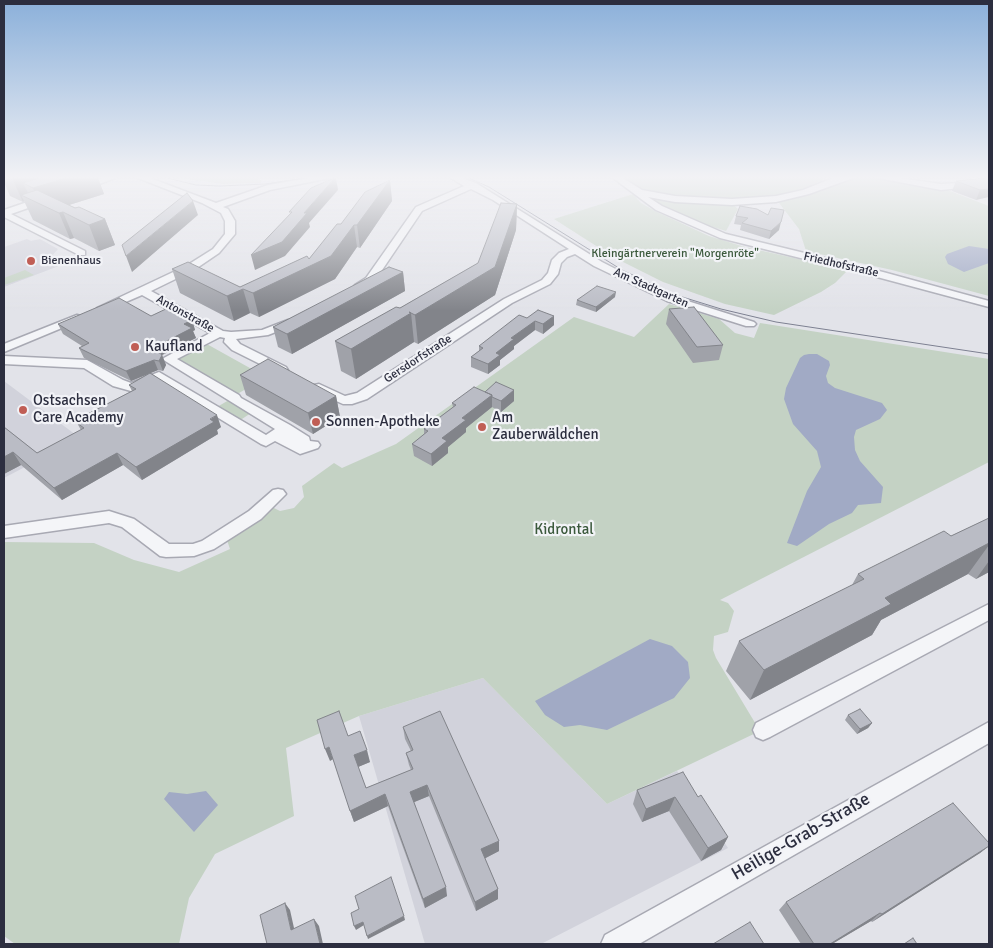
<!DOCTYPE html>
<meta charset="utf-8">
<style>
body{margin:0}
#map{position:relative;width:993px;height:948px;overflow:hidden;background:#e2e3e9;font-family:Signika,sans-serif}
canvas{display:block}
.frame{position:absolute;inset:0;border:5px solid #2c2e3f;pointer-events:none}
</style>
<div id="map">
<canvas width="993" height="948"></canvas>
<div class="frame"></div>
</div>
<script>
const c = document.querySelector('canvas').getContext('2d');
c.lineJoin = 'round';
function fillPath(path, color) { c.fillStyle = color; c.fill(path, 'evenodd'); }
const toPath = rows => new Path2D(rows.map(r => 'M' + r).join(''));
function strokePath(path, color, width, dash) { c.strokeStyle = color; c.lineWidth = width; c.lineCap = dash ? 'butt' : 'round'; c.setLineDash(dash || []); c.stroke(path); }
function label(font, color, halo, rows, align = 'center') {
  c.font = font + ' Signika,sans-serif'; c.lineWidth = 4.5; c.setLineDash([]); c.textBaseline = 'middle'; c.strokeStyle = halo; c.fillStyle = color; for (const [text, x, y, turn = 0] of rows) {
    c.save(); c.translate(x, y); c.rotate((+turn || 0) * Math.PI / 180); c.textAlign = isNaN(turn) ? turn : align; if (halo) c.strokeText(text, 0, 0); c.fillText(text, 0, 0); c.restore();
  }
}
fillPath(toPath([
 [27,239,31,241,40,239,58,249,51,257,64,264,4,287,4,247],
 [4,381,80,438,4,478],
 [483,678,607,804,677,771,728,848,541,944,425,944,359,716]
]), '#d1d2db');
fillPath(toPath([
 [178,178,255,178,261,180,261,183,223,184],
 [623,178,827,178,799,191,775,197,729,200,675,197,644,191],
 [853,178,880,178,945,189,989,206,989,296,892,270,806,251,799,229,776,199,837,180],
 [633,194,641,203,655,211,709,236,745,247,848,270,835,283,821,292,774,315,725,304,663,282,615,258,554,219],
 [643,194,732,203,738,209,726,231,703,224,664,207],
 [25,270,34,275,4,285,4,278],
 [669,304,719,319,735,333,754,338,760,323,989,359,989,462,720,600,728,603,734,611,728,632,714,636,713,650,716,658,760,731,607,804,483,678,359,716,286,748,294,816,215,854,189,898,179,944,15,944,4,936,4,542,94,543,134,560,179,572,230,549,227,540,272,507,280,511,294,508,304,497,302,486,334,463,342,468,396,444,574,317,634,337],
 [205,343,266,377,234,396,175,358],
 [229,400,251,413,239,421,217,407]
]), '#c4d2c4');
fillPath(toPath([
 [969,246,989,249,989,263,964,272,948,264,945,257,947,254],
 [809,354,817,354,829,361,830,365,826,376,828,383,835,388,882,403,887,410,880,419,856,430,854,437,855,450,860,461,883,487,881,503,858,505,852,513,829,524,797,546,787,543,807,491,821,467,817,451,793,424,784,399,786,388,800,358,804,355],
 [650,639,672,646,688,662,690,678,674,698,607,730,580,725,564,727,545,715,535,701],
 [206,791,218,805,194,832,164,799,169,792,187,794]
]), '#a1aac5');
const street = toPath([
 [102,178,115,178,84,190,77,188,102,178],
 [138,178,150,178,216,203,268,185,310,178,330,178,270,190,223,207,228,209,235,221,235,234,219,253,194,270,151,291,223,331,231,332,262,330,288,320,296,320,298,322,296,324,268,335,236,339,240,344,286,367,288,370,286,373,278,373,232,350,224,342,225,338,220,337,177,359,239,395,241,398,290,425,309,437,310,441,318,442,320,445,318,448,300,454,275,441,266,446,261,444,158,381,145,388,131,391,113,386,84,368,4,364,4,356,87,360,123,380,131,383,159,372,266,435,275,429,162,359,210,333,142,295,107,310,103,311,97,308,186,266,213,249,225,234,225,221,221,213,202,203,138,178],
 [451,178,462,178,476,183,602,262,641,282,675,297,754,322,756,324,754,326,746,326,667,301,594,266,575,254,567,257,561,263,558,274,550,284,512,303,367,399,352,404,343,404,314,391,312,388,314,385,319,384,345,396,357,393,504,299,542,280,548,273,552,260,559,253,569,249,493,200,471,189,422,211,374,282,363,289,355,289,354,287,355,285,366,278,416,207,464,186,451,178],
 [613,178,623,178,642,190,675,196,732,199,776,196,803,190,833,178,853,178,809,194,776,202,732,205,675,202,648,197,662,206,726,234,883,272,989,301,989,307,877,277,720,238,656,210,613,178],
 [878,178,900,178,941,184,989,181,989,185,941,190,878,178],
 [45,196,49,199,48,201,11,214,85,251,85,255,79,255,4,217,4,210,45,196],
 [77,315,81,316,83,318,81,320,4,352,4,344,77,315],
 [278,489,283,490,286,494,261,519,214,549,194,556,166,557,160,556,122,527,109,523,4,538,4,526,109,511,134,519,169,544,193,544,202,541,249,511,273,490,278,489],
 [989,604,989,620,770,737,763,740,756,737,753,730,756,723,989,604],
 [989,722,989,743,639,944,601,944,605,935,989,722]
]);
strokePath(street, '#a8a9b3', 3);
fillPath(street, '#f4f5f8');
strokePath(toPath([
 [167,178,196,185,220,186,265,184,304,178],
 [469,178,489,187,622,270,676,295,721,309,776,322,989,354]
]), '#7d8091', 1);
fillPath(toPath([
 [4,178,98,178,104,194,69,205,105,219,115,245,99,251,74,238,70,239,33,220,24,201,23,202,10,196,4,182],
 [989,178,976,200,952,191,956,181],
 [390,180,392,201,360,248,357,247,335,279,259,317,250,313,234,321,180,293,172,269,240,287,309,259,341,224],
 [517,204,516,230,495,295,418,344,414,342,356,379,341,371,335,341,400,308,478,263],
 [740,206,779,230,769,239,740,230,741,225,734,224,736,216],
 [403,272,405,291,292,354,278,347,273,327],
 [615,297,596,312,576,305,577,300],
 [669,309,723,345,719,360,693,363,666,324],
 [151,316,192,320,195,330,193,331,196,338,162,355,166,365,163,371,158,370,151,373,221,427,217,430,218,434,142,480,123,465,62,500,21,465,4,474,4,427,37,453,81,430,77,423,81,421,80,418,132,391,129,385,146,375,131,381,84,358,79,348,82,346,63,334,58,324],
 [554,316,554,325,543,334,535,330,514,346,514,349,500,360,500,365,488,374,471,367,471,357,479,351,479,346,527,318],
 [240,375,336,396,340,417,313,434,246,395],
 [514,390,514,401,501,412,492,407,466,428,466,432,448,447,448,453,432,466,414,456,412,444,424,434,424,429,453,407,452,403,485,392],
 [989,518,989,572,976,579,968,574,881,620,872,635,750,700,726,671,739,641,852,585,858,574,951,536],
 [848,715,872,723,868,728,857,734,845,720],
 [403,727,499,851,485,858,498,889,498,899,476,911,429,796,414,802,447,896,425,908,388,806,354,822,333,759,330,761,348,736,370,762,358,767,366,788,411,770,409,765,406,753,411,751,405,739],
 [637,790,698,797,728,837,721,850,701,861,669,811,642,822,633,804],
 [989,846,980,853,872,922,871,921,832,944,801,944,779,910,786,902]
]), '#a0a2a9');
fillPath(toPath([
 [12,178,98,178,104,194,53,210,40,204,33,188,23,183,31,199,21,195,24,201,23,202],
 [335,178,336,178,338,190,309,223,310,227,285,256,255,270,251,255,304,213],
 [390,180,392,201,360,248,357,225],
 [989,189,989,197,976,200,980,190],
 [193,201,198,215,132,272,126,256],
 [517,204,516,230,495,295,418,344,415,315,495,267],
 [63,212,74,238,70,239,59,213],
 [105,219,115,245,99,251,89,225],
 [781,222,779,230,769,239,771,231],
 [354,225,357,247,335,279,259,317,253,293,331,256],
 [403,272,405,291,292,354,287,334],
 [243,289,250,313,234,321,227,296],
 [616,292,615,297,596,312,596,307],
 [411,313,414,342,356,379,351,349],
 [554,316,554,325,543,334,543,324],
 [192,320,195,330,193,331,196,338,162,355,166,365,163,371,159,361,156,350,159,345,184,324],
 [535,321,535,330,514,346,514,349,500,360,500,365,488,374,488,364,496,353,511,338],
 [154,360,158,370,131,381,126,371],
 [514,390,514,401,501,412,501,401],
 [492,395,492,407,466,428,466,432,448,447,448,453,432,466,431,454,442,438,462,418],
 [336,396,340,417,313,434,308,413],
 [217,415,221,427,217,430,218,434,142,480,136,467],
 [13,452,21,465,4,474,4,457],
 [117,453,123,465,62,500,54,488],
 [989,543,989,545,968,574,881,620,872,635,750,700,764,670,885,598],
 [989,561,989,572,976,579],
 [872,723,868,728,857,734,860,729],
 [329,747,333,759,330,761,325,749],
 [367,750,370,762,358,767,354,755],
 [427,785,429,796,412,803,410,792],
 [385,794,388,806,354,822,350,811],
 [675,797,669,811,642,822,646,809],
 [728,837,721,850,701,861,708,848],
 [499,841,499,851,482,860,481,849],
 [989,846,980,853,872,922,882,914],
 [446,887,447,896,425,908,423,899],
 [498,889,498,899,476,911,475,902],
 [285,903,290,910,296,937,291,930],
 [880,913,871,921,832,944,830,944],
 [404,916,405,920,368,939,367,936],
 [314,919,319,926,323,944,320,944],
 [363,922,364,925,356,930,354,926]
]), '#82848a');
const building = toPath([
 [39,178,66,178,33,188,23,183,39,178],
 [334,178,335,178,304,213,307,213,282,242,251,255,292,212,289,212,311,188,334,178],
 [986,178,989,178,989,189,980,190,956,181,986,178],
 [390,180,357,225,354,225,331,256,253,293,243,289,227,296,172,269,188,262,240,287,307,256,309,259,337,224,341,224,365,192,390,180],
 [37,190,75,208,79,207,105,219,89,225,63,212,59,213,21,195,37,190],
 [187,193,193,201,126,256,122,245,187,193],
 [501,203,517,204,495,267,415,315,409,312,411,313,351,349,335,341,396,307,400,308,478,263,501,203],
 [740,206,757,209,768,215,771,208,784,210,781,222,771,231,742,223,748,218,736,216,740,206],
 [389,267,403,272,287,334,273,327,389,267],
 [597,286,616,292,596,307,577,300,597,286],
 [119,298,151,316,168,308,192,320,184,324,192,328,159,345,156,350,162,355,159,361,154,360,126,371,79,348,89,343,58,324,119,298],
 [694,307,723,345,697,347,669,309,694,307],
 [538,310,554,316,543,324,535,321,511,338,514,339,496,353,500,355,488,364,471,357,483,348,479,346,519,315,527,318,538,310],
 [268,359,336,396,308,413,240,375,268,359],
 [150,373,217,415,210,419,214,422,136,467,117,453,54,488,13,452,4,457,4,427,37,453,84,428,77,423,83,420,80,418,136,389,129,385,150,373],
 [496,382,514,390,501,401,492,397,492,395,485,392,496,382],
 [474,387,492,395,462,418,466,420,442,438,447,441,431,454,412,444,428,431,424,429,456,405,452,403,474,387],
 [989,518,989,543,885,598,891,604,764,670,739,641,864,579,858,574,944,531,951,536,989,518],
 [860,709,872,723,860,729,848,715,860,709],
 [339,711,348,736,360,731,367,750,354,755,366,788,413,769,406,753,413,750,403,727,440,711,499,841,481,849,498,889,475,902,427,785,410,792,446,887,423,899,385,794,350,811,329,747,325,749,317,720,339,711],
 [683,772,698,797,701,795,728,837,708,848,675,797,646,809,637,790,683,772],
 [953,803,989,843,989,846,882,914,880,913,830,944,814,944,786,902,953,803],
 [391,877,404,916,367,936,363,922,354,926,351,913,359,909,355,896,391,877],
 [285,903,291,930,314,919,320,944,267,944,260,915,285,903],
 [750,922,764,944,713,944,750,922],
 [913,938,917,944,904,944,913,938]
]);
fillPath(building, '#babcc5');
strokePath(building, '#82848a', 1);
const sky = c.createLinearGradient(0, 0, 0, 311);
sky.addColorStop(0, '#8bb0da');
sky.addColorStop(0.57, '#f2f2f5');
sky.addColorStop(1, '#f2f2f500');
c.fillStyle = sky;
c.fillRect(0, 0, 993, 311);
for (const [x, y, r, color] of [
 [31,261,5,"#c05e55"],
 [135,347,5,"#c05e55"],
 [23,410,5,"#c05e55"],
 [316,422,5,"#c05e55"],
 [482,427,5,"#c05e55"]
]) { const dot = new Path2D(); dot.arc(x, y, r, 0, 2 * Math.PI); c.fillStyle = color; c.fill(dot); strokePath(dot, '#f2f3f7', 2); }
label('12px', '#3b593c', '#f2f3f7', [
 ["Kleingärtnerverein \"Morgenröte\"",675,254]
]);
label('12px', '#2c2e3f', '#f2f3f7', [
 ["Bienenhaus",41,261]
], 'left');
label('12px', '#2c2e3f', '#f2f3f7', [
 ["Friedhofstraße",841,265,13],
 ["Am Stadtgarten",651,288,24],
 ["Antonstraße",185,314,29],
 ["Gersdorfstraße",418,359,-33]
]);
label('15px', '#2c2e3f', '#f2f3f7', [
 ["Kaufland",145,347],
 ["Ostsachsen",33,401],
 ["Care Academy",33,418],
 ["Am",492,418],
 ["Zauberwäldchen",492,435],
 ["Sonnen-Apotheke",326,422]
], 'left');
label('15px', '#3b593c', '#f2f3f7', [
 ["Kidrontal",564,530]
]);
label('18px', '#2c2e3f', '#f2f3f7', [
 ["Heilige-Grab-Straße",801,837,-30]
]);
</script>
